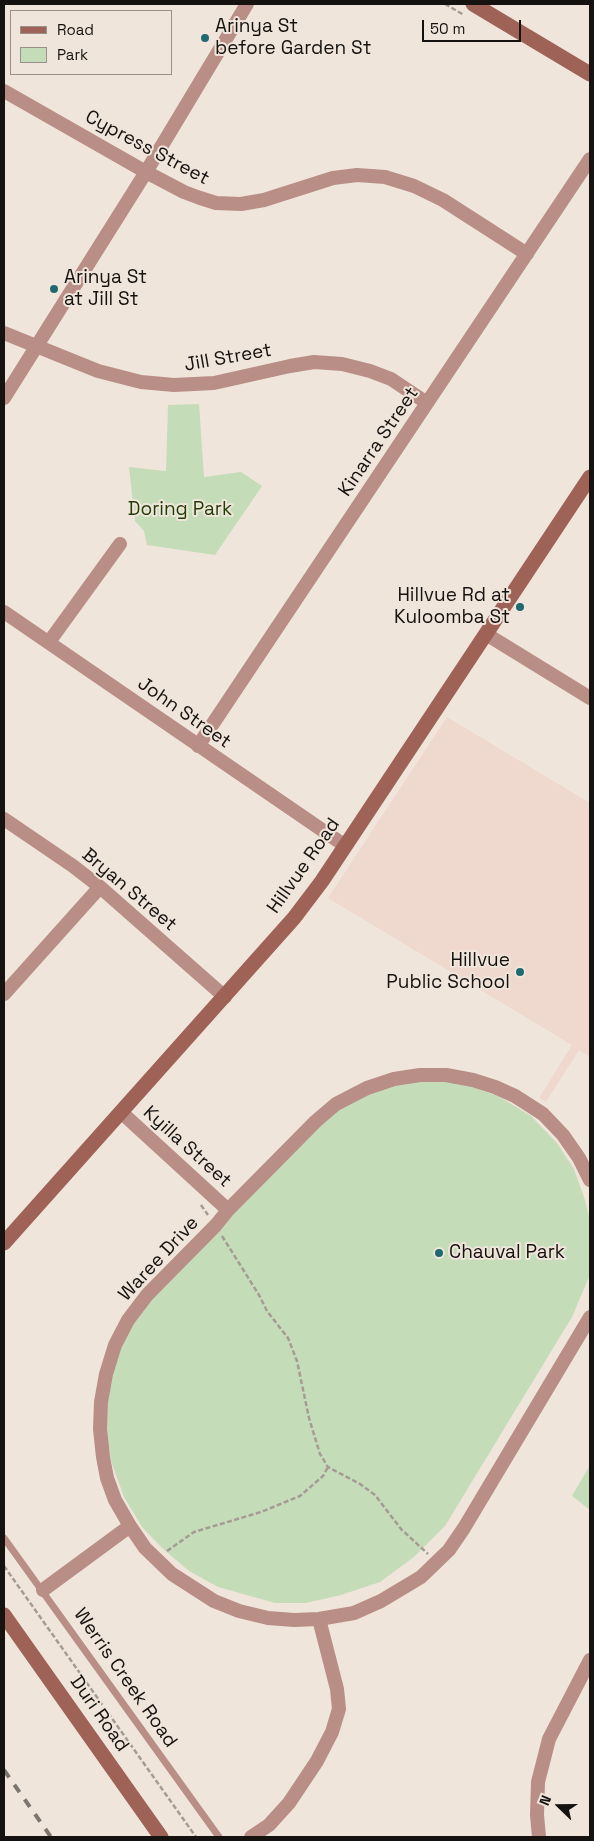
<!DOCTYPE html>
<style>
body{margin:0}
#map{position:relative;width:594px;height:1841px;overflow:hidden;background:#f0e5db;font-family:"Space Grotesk",sans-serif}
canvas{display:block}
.frame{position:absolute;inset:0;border:5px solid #15120f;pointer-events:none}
.legend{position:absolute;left:10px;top:10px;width:162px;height:65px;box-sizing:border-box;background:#f0e5db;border:1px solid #989189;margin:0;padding:6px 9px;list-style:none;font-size:15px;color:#15120f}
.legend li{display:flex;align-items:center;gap:10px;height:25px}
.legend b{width:25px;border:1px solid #989189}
.north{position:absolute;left:534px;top:1781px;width:50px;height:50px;-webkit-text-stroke:4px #f0e5db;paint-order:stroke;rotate:292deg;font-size:14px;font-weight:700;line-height:20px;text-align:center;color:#15120f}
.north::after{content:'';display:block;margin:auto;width:18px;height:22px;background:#15120f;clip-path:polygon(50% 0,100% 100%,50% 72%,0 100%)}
.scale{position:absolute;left:422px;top:20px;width:99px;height:22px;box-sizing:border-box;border:2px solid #15120f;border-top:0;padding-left:6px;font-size:15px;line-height:18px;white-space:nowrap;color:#15120f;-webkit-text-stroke:4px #f0e5db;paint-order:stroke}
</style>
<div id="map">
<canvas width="594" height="1841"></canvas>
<div class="frame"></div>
<ul class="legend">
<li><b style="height:6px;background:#9f6257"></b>Road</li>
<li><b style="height:14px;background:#c5dcb9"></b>Park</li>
</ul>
<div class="north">N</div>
<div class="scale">50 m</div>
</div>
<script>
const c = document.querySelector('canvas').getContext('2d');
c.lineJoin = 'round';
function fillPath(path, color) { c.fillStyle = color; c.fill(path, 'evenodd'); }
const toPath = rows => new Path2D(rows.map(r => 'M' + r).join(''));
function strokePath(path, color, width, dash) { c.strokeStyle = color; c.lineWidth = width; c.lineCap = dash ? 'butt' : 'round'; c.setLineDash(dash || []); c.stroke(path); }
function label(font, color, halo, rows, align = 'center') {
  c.font = font + ' "Space Grotesk",sans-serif'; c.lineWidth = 4; c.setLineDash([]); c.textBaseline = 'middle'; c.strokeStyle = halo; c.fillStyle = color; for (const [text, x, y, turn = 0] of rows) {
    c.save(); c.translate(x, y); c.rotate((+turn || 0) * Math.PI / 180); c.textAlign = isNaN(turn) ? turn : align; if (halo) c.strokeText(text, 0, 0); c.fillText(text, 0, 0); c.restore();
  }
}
fillPath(toPath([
 [447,717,590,803,590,1057,579,1050,546,1102,539,1098,572,1045,328,898]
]), '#efd8cd');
fillPath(toPath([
 [199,404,204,477,241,472,262,486,215,555,147,545,144,531,135,521,129,467,166,471,168,405],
 [423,1081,444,1081,467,1085,498,1096,531,1116,557,1143,574,1169,585,1200,590,1221,589,1277,572,1317,445,1526,414,1557,380,1582,341,1595,306,1603,275,1603,218,1587,189,1571,162,1548,142,1527,124,1497,112,1464,103,1420,109,1375,124,1333,150,1294,328,1114,389,1084],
 [590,1465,590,1510,572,1496]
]), '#c5dcb9');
strokePath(toPath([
 [445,4,464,15],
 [201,1205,208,1215],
 [222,1236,259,1295,267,1311,288,1338,297,1361,309,1418,320,1454,328,1467,360,1484,375,1495,401,1529,428,1554],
 [167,1551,194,1532,261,1512,300,1496,323,1476,328,1467],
 [4,1566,196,1837]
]), '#a49c94', 2.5, [5, 2.5]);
strokePath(toPath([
 [4,1538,219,1837]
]), '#b98e86', 7);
strokePath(toPath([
 [4,91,146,172,184,192,200,198,216,203,241,204,264,200,333,178,357,175,385,177,414,186,443,200,527,254],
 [4,333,98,371,141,382,174,385,214,383,290,366,314,362,342,364,370,371,391,379,427,403],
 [4,398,146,172,247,4],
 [4,612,344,845],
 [486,634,590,698],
 [49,642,120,544],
 [198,746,590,159],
 [4,819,73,866,100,887,225,997],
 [4,994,100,887],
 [121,1112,228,1210],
 [590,1180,579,1158,563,1135,543,1114,515,1096,495,1087,473,1080,446,1075,420,1075,394,1079,367,1088,336,1104,316,1121,228,1210,216,1225,147,1295,128,1320,115,1345,106,1374,101,1402,100,1429,103,1457,107,1478,115,1500,130,1526,145,1548,172,1574,214,1601,239,1611,268,1618,294,1620,319,1619,354,1613,381,1601,421,1577,449,1550,464,1528,590,1317],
 [43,1590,130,1526],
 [251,1837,269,1825,289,1803,317,1761,332,1732,339,1709,337,1689,319,1619],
 [539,1837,537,1815,538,1782,549,1739,590,1660]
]), '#b98e86', 14);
strokePath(toPath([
 [473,4,590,74],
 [4,1243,294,918,322,881,590,477],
 [4,1615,161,1837]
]), '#9f6257', 15);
strokePath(toPath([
 [4,1770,51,1837]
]), '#7d7670', 4, [9, 9]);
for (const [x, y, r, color] of [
 [205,38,5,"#1e6a70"],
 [54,289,5,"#1e6a70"],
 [520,607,5,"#1e6a70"],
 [520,972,5,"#1e6a70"],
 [439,1253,5,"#1e6a70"]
]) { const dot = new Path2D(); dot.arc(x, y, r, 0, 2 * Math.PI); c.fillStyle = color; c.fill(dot); strokePath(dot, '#f0e5db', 2); }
label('19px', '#15120f', '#f0e5db', [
 ["Arinya St",215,27],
 ["before Garden St",215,49],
 ["Arinya St",64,278],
 ["at Jill St",64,300],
 ["Hillvue Rd at",510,596,"right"],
 ["Kuloomba St",510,618,"right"],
 ["Hillvue",510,961,"right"],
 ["Public School",510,983,"right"],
 ["Chauval Park",449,1253]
], 'left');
label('19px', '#15120f', '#f0e5db', [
 ["Cypress Street",147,148,28],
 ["Jill Street",228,358,-10],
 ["Kinarra Street",379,442,-56],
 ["John Street",184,713,35],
 ["Hillvue Road",304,866,-55],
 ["Bryan Street",129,890,40],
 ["Kyilla Street",187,1147,42],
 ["Waree Drive",159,1259,-47],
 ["Werris Creek Road",125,1678,55],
 ["Duri Road",99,1714,55]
]);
label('19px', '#1f3e06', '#f0e5db', [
 ["Doring Park",180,510]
]);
</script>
